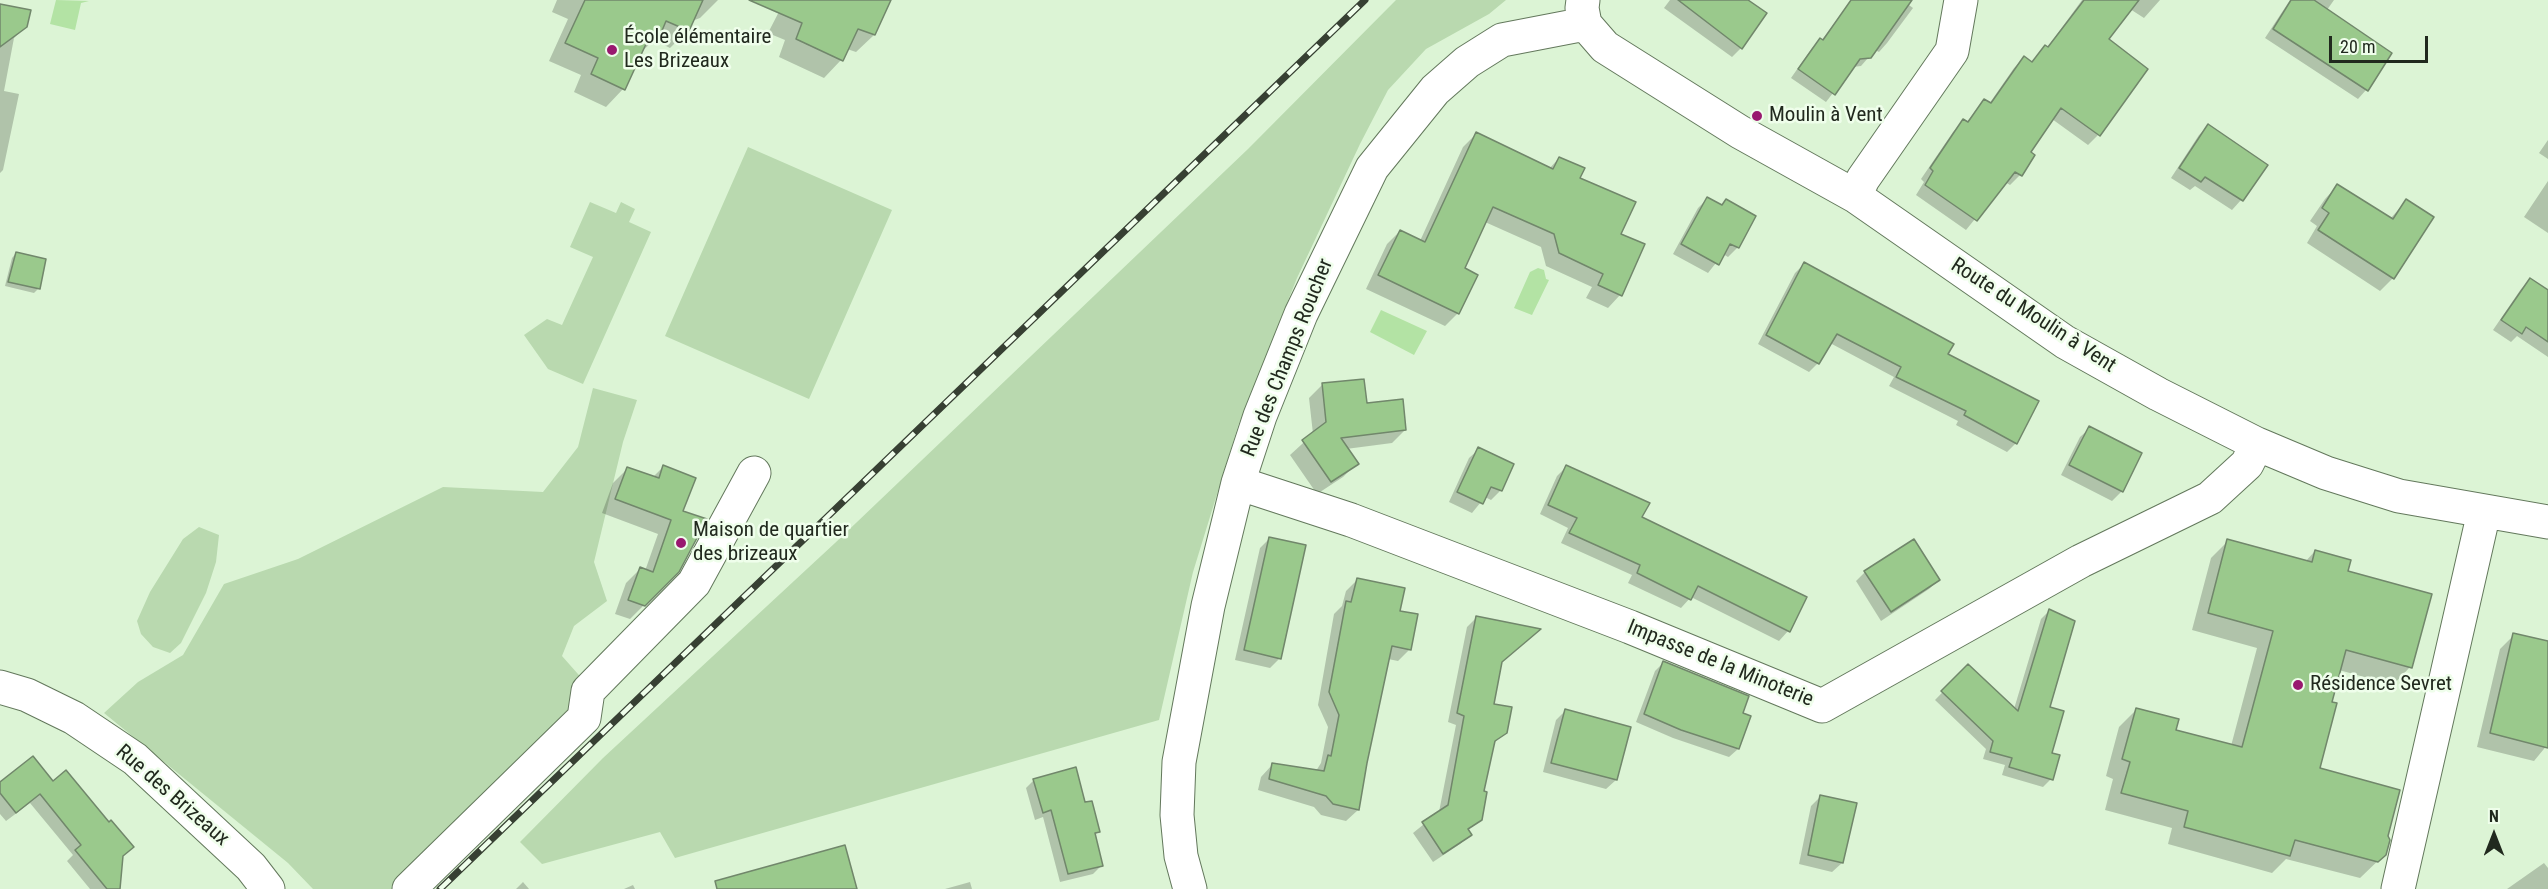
<!DOCTYPE html>
<meta charset="utf-8">
<style>
body{margin:0}
#map{position:relative;width:2548px;height:889px;overflow:hidden;background:#dcf4d5;font-family:"Roboto Condensed",sans-serif}
canvas{display:block}
.north{position:absolute;left:2464px;top:805px;width:60px;height:60px;-webkit-text-stroke:4px #effeeb;paint-order:stroke;rotate:0deg;font-size:16px;font-weight:700;line-height:24px;text-align:center;color:#21291e}
.north::after{content:'';display:block;margin:auto;width:21px;height:27px;background:#21291e;clip-path:polygon(50% 0,100% 100%,50% 72%,0 100%)}
.scale{position:absolute;left:2329px;top:36px;width:99px;height:27px;box-sizing:border-box;border:3px solid #21291e;border-top:0;padding-left:8px;font-size:18px;line-height:21px;white-space:nowrap;color:#21291e;-webkit-text-stroke:4px #effeeb;paint-order:stroke}
</style>
<div id="map">
<canvas width="2548" height="889"></canvas>
<div class="north">N</div>
<div class="scale">20 m</div>
</div>
<script>
const c = document.querySelector('canvas').getContext('2d');
c.lineJoin = 'round';
function fillPath(path, color) { c.fillStyle = color; c.fill(path, 'evenodd'); }
const toPath = rows => new Path2D(rows.map(r => 'M' + r).join(''));
function strokePath(path, color, width, dash) { c.strokeStyle = color; c.lineWidth = width; c.lineCap = dash ? 'butt' : 'round'; c.setLineDash(dash || []); c.stroke(path); }
function label(font, color, halo, rows, align = 'center') {
  c.font = font + ' "Roboto Condensed",sans-serif'; c.lineWidth = 5; c.setLineDash([]); c.textBaseline = 'middle'; c.strokeStyle = halo; c.fillStyle = color; for (const [text, x, y, turn = 0] of rows) {
    c.save(); c.translate(x, y); c.rotate((+turn || 0) * Math.PI / 180); c.textAlign = isNaN(turn) ? turn : align; if (halo) c.strokeText(text, 0, 0); c.fillText(text, 0, 0); c.restore();
  }
}
fillPath(toPath([
 [1396,0,1506,0,1489,14,1426,49,1388,90,1360,144,1297,278,1238,426,1193,572,1159,720,675,858,660,832,542,864,520,842,603,758,835,543,1248,149],
 [748,147,892,210,809,399,665,336],
 [590,202,616,213,621,202,635,209,629,222,651,232,583,384,548,369,524,335,547,319,562,325,593,257,570,247],
 [593,388,637,400,623,442,594,562,607,601,574,626,562,656,593,691,419,889,313,889,288,863,104,713,138,682,183,655,224,584,298,559,443,487,543,492,578,447],
 [199,527,219,535,216,562,206,593,181,643,170,653,153,647,141,634,137,621,150,592,183,539]
]), '#b9d9af');
fillPath(toPath([
 [56,0,89,1,81,3,75,30,50,24],
 [1538,268,1544,270,1546,279,1549,280,1532,315,1514,308,1530,272],
 [1381,310,1427,331,1414,355,1370,332]
]), '#b3e3a4');
fillPath(toPath([
 [557,0,718,0,700,18,692,21,688,30,670,48,654,40,639,54,623,89,606,107,574,92,581,75,549,61,568,19,552,12],
 [785,0,889,0,874,35,856,52,847,49,841,60,824,78,779,57,785,40,768,33],
 [1670,0,1745,0,1741,48,1732,57,1664,8],
 [1852,0,1902,0,1913,8,1887,43,1879,52,1875,50,1861,66,1853,67,1826,102,1791,78,1812,48,1820,40,1821,41],
 [2082,0,2160,0,2144,18,2130,9,2106,39,2146,69,2098,135,2088,145,2052,119,2029,153,2020,175,2010,185,2005,182,1966,230,1916,195,1924,182,1921,179,1953,132,1963,121,1966,123,1984,100,1989,104,2014,68,2024,58,2031,63,2045,47,2047,48],
 [2290,0,2334,0,2327,10,2390,53,2366,90,2358,99,2265,38],
 [0,5,26,26,14,38,4,91,19,94,3,170,0,173],
 [2208,126,2265,165,2241,200,2232,210,2195,186,2190,190,2171,178,2199,135],
 [1476,134,1549,169,1559,158,1619,235,1620,295,1608,308,1586,298,1592,287,1546,266,1541,247,1485,222,1463,269,1458,313,1445,326,1366,289,1387,244,1400,231,1420,241,1463,147],
 [2548,140,2548,159,2539,153],
 [2548,181,2548,233,2524,217],
 [2337,186,2390,219,2406,201,2432,217,2393,278,2380,291,2307,243,2317,226,2310,221,2325,199],
 [1707,199,1721,206,1726,201,1754,216,1738,247,1728,257,1723,254,1708,273,1673,254,1698,208],
 [16,253,38,289,34,293,5,286,12,258],
 [1804,264,2016,443,2007,452,1956,425,1958,421,1889,386,1894,377,1830,343,1818,363,1809,372,1758,344,1795,273],
 [2530,280,2548,292,2548,357,2517,336,2511,342,2493,330,2521,289],
 [1323,384,1365,404,1405,430,1392,443,1346,449,1357,463,1343,477,1317,494,1290,455,1313,434,1309,398],
 [2090,428,2122,491,2112,501,2061,475,2080,437],
 [1479,449,1501,490,1491,500,1485,497,1472,513,1449,502,1469,458],
 [663,467,681,512,678,571,630,619,615,614,626,583,640,569,645,571,658,534,602,513,613,483,627,469,653,477],
 [1566,467,1640,518,1805,598,1788,631,1779,641,1691,597,1681,608,1628,583,1632,575,1561,543,1568,528,1540,514,1557,476],
 [1269,539,1279,659,1270,668,1235,660,1260,548],
 [2228,541,2305,562,2315,551,2346,572,2410,667,2393,685,2339,670,2330,703,2319,769,2386,837,2385,854,2360,878,2286,859,2272,873,2168,844,2172,828,2105,810,2113,779,2106,776,2119,727,2137,709,2175,731,2231,746,2257,648,2192,630,2211,558],
 [1865,572,1939,580,1929,589,1881,621,1856,581],
 [1357,580,1398,612,1416,616,1409,650,1398,661,1388,659,1365,763,1358,810,1346,821,1321,815,1314,807,1258,790,1261,777,1272,765,1316,771,1321,763,1328,727,1318,705,1334,614,1342,606,1346,591],
 [2049,611,2048,708,2051,779,2043,787,2002,775,2005,765,1983,759,1986,749,1935,700,1968,666,2014,709,2041,619],
 [1476,618,1500,663,1492,705,1505,733,1492,745,1482,792,1480,819,1467,831,1470,834,1460,844,1433,862,1413,833,1439,812,1456,725,1448,722,1467,627],
 [2514,635,2548,643,2548,744,2534,761,2477,747,2500,649],
 [1663,663,1741,714,1749,717,1738,749,1729,757,1673,738,1636,722,1655,671],
 [1565,711,1616,780,1606,789,1543,772,1556,720],
 [1034,780,1084,804,1098,832,1094,836,1101,866,1093,874,1060,882,1043,817,1035,820,1026,788],
 [53,783,122,857,118,889,90,889,67,861,73,855,30,803,6,821,0,814,0,784],
 [1821,796,1842,863,1832,872,1799,864,1811,806],
 [2544,863,2548,868,2548,889,2507,889],
 [523,882,529,889,516,889],
 [970,882,972,889,945,889],
 [633,885,635,889,624,889]
]), '#0003');
const building = toPath([
 [585,0,703,0,689,31,666,21,659,38,651,33,625,90,591,74,598,58,565,43,585,0],
 [749,0,891,0,875,35,858,29,843,61,796,39,802,23,749,0],
 [1678,0,1748,0,1767,13,1742,49,1678,0],
 [1851,0,1912,0,1871,58,1860,59,1835,95,1798,69,1820,38,1823,40,1851,0],
 [2084,0,2139,0,2109,39,2148,69,2100,136,2061,108,2031,152,2035,155,2022,176,2015,172,1977,221,1925,185,1933,171,1930,168,1963,119,1968,122,1984,99,1991,103,2024,56,2032,62,2045,45,2048,47,2084,0],
 [2291,0,2314,0,2392,53,2368,91,2273,29,2291,0],
 [0,4,31,10,27,27,0,47,0,4],
 [2208,124,2268,165,2243,201,2205,177,2201,182,2179,168,2208,124],
 [1476,132,1553,169,1559,157,1585,168,1580,178,1636,202,1621,234,1645,244,1622,296,1598,285,1603,274,1559,253,1554,234,1493,207,1465,268,1478,275,1459,314,1378,275,1400,230,1425,242,1476,132],
 [2337,184,2393,219,2406,199,2434,217,2394,279,2318,230,2329,213,2322,208,2337,184],
 [1707,197,1722,205,1726,199,1756,216,1739,248,1730,244,1719,265,1681,244,1707,197],
 [16,252,46,259,40,289,8,282,16,252],
 [1804,262,1954,344,1948,354,2039,401,2017,444,1964,415,1966,411,1896,377,1901,367,1837,334,1819,364,1766,335,1804,262],
 [2530,278,2548,290,2548,342,2526,327,2522,334,2501,320,2530,278],
 [1364,379,1367,403,1403,399,1406,430,1341,438,1359,464,1331,482,1302,440,1326,422,1322,383,1364,379],
 [2089,426,2142,453,2123,492,2069,465,2089,426],
 [1478,447,1514,464,1502,491,1491,487,1483,504,1457,492,1478,447],
 [663,465,696,478,683,511,707,519,679,572,645,606,628,600,640,567,653,572,671,520,615,499,627,467,659,478,663,465],
 [1566,465,1650,503,1642,517,1807,597,1790,632,1698,586,1691,600,1637,573,1640,565,1569,533,1577,518,1548,505,1566,465],
 [1269,537,1306,545,1281,659,1244,650,1269,537],
 [1914,539,1940,580,1891,612,1864,571,1914,539],
 [2227,539,2312,562,2315,550,2351,560,2348,571,2432,594,2412,668,2346,650,2332,702,2337,703,2320,768,2400,790,2388,836,2390,840,2386,855,2378,862,2295,840,2290,856,2184,827,2188,811,2121,793,2130,762,2122,759,2136,708,2179,719,2176,730,2242,747,2273,631,2208,613,2227,539],
 [1357,578,1405,588,1400,611,1418,614,1411,650,1392,646,1367,763,1359,810,1333,804,1326,796,1269,779,1272,763,1324,771,1328,755,1331,756,1339,715,1329,692,1346,601,1351,602,1357,578],
 [2049,609,2075,621,2050,707,2064,711,2052,753,2060,755,2053,780,2009,767,2012,758,1990,752,1993,741,1941,691,1968,664,2018,711,2049,609],
 [1476,616,1541,629,1502,662,1494,704,1512,707,1507,733,1495,741,1484,791,1487,792,1482,820,1468,829,1472,835,1443,854,1422,822,1448,805,1464,716,1457,713,1476,616],
 [2513,633,2548,641,2548,748,2490,733,2513,633],
 [1663,661,1749,696,1743,713,1751,716,1739,749,1681,730,1644,714,1663,661],
 [1565,709,1631,727,1617,780,1551,763,1565,709],
 [33,756,53,781,66,770,109,822,111,820,134,847,123,856,120,889,107,889,75,850,81,845,40,794,16,813,0,793,0,782,33,756],
 [1076,767,1085,802,1092,801,1100,832,1095,833,1103,866,1068,874,1051,810,1043,813,1033,779,1076,767],
 [1820,795,1857,803,1843,863,1808,855,1820,795],
 [845,845,857,889,717,889,715,881,845,845]
]);
fillPath(building, '#9ac98c');
strokePath(building, '#71876b', 1.5);
const minor = toPath([
 [1583,0,1582,8,1585,24,1605,47,1740,132,1855,196,2065,342,2158,394,2257,444,2326,473,2399,496,2548,522],
 [1855,196,1863,179,1952,51,1961,0],
 [1238,483,1351,520,1630,627,1822,706,2081,561,2210,498,2247,464,2257,444],
 [0,687,27,695,74,718,135,759,251,867,268,889],
 [409,889,584,718,588,691,694,583,754,473],
 [1190,889,1181,856,1177,815,1179,762,1208,606,1238,483,1260,416,1301,314,1372,168,1435,90,1467,62,1502,40,1585,24],
 [2398,889,2484,512]
]);
strokePath(minor, '#63785c', 35);
strokePath(minor, '#fff', 33);
const rail = toPath([
 [440,889,1365,0]
]);
strokePath(rail, '#374033', 7);
strokePath(rail, '#effeeb', 4.5, [14]);
for (const [x, y, r, color] of [
 [612,50,6,"#99196f"],
 [1757,116,6,"#99196f"],
 [681,543,6,"#99196f"],
 [2298,685,6,"#99196f"]
]) { const dot = new Path2D(); dot.arc(x, y, r, 0, 2 * Math.PI); c.fillStyle = color; c.fill(dot); strokePath(dot, '#effeeb', 2); }
label('21px', '#21291e', '#effeeb', [
 ["École élémentaire",624,38],
 ["Les Brizeaux",624,62],
 ["Moulin à Vent",1769,116],
 ["Maison de quartier",693,531],
 ["des brizeaux",693,555],
 ["Résidence Sevret",2310,685]
], 'left');
label('21px', '#21291e', '#effeeb', [
 ["Route du Moulin à Vent",2033,316,33],
 ["Rue des Champs Roucher",1288,358,-68],
 ["Impasse de la Minoterie",1720,664,22],
 ["Rue des Brizeaux",172,796,41]
]);
</script>
